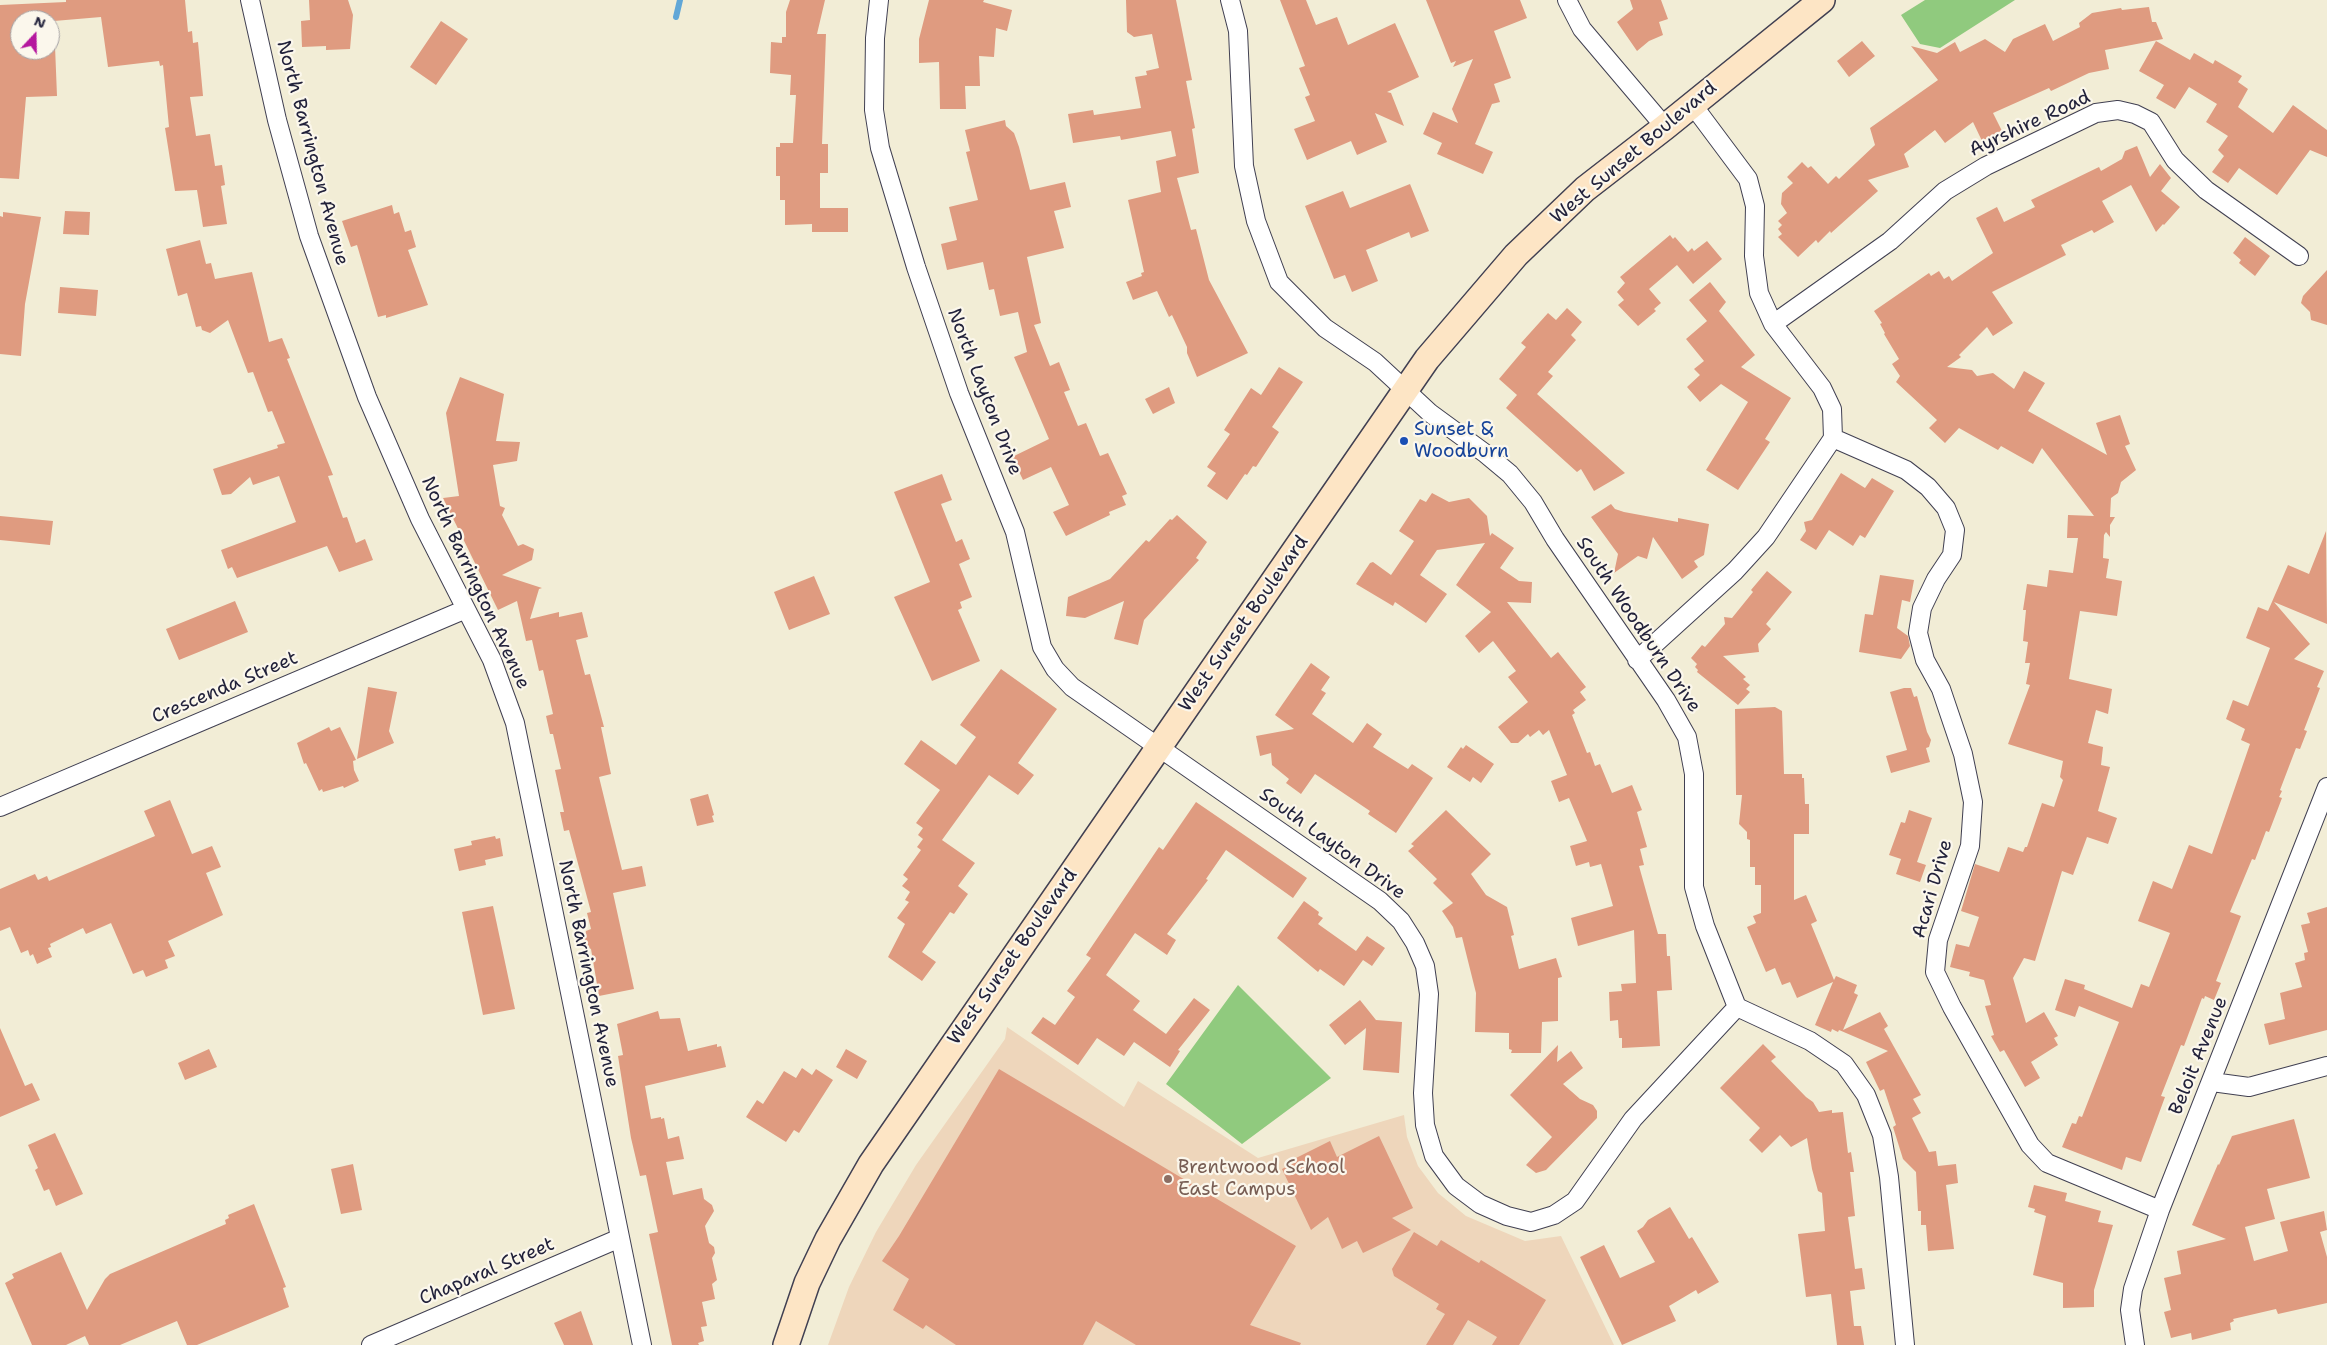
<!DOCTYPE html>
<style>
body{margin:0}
#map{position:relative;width:2327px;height:1345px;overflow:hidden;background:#f2edd6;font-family:"Shantell Sans",sans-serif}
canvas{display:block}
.north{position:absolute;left:10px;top:10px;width:50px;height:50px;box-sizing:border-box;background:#fbf7ec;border:1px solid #a4a2a5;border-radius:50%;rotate:21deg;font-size:14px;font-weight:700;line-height:20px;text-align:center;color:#22223b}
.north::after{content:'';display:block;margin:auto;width:18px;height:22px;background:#b5179e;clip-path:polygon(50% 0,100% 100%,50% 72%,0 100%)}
</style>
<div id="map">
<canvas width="2327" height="1345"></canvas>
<div class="north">N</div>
</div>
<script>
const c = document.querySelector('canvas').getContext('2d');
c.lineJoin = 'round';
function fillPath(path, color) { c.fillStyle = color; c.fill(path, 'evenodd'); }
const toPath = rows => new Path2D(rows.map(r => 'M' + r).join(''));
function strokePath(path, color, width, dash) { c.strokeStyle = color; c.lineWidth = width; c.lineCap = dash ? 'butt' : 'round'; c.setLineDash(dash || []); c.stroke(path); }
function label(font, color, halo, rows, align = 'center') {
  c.font = font + ' "Shantell Sans",sans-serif'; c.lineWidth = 4.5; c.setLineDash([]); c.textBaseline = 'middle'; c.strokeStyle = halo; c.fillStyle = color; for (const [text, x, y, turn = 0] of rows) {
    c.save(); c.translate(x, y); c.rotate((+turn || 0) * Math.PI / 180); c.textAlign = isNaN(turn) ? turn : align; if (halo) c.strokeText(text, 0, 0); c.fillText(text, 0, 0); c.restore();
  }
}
fillPath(toPath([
 [1007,1027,1124,1107,1138,1081,1258,1158,1404,1115,1407,1137,1418,1166,1438,1193,1466,1216,1525,1241,1561,1236,1614,1345,828,1345,849,1287,876,1232,916,1165,1005,1039]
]), '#eed6bb');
fillPath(toPath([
 [1925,0,2015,0,1940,48,1920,44,1901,15],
 [1238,985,1331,1078,1242,1144,1166,1084]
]), '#90ca7e');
strokePath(toPath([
 [676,17,680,0]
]), '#61a7d7', 6);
fillPath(toPath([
 [66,0,185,0,188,32,192,31,193,43,198,42,203,96,190,97,196,136,210,134,215,166,222,165,225,185,221,186,227,224,203,227,197,190,175,191,165,128,169,127,163,65,160,66,159,61,108,67,101,17,54,21,57,96,26,97,19,179,0,178,0,5,66,2],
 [20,20,50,20,50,50,20,50],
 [309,0,348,0,353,15,350,49,326,50,326,46,302,47,301,21,310,20],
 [790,0,825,0,817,34,826,34,822,144,828,144,828,173,820,173,820,208,848,208,848,232,812,232,812,224,785,225,785,200,780,200,780,176,776,176,776,147,780,147,780,143,793,143,796,95,790,95,791,75,770,73,771,42,782,43,782,37,786,37,786,12],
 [929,0,984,0,983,2,1012,10,1007,31,996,28,994,57,979,56,980,86,965,86,966,109,940,109,939,62,919,63,919,39],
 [1126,0,1176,0,1192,80,1186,81,1195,128,1192,129,1199,173,1177,178,1191,230,1196,229,1209,280,1248,353,1197,377,1187,353,1187,347,1172,315,1169,317,1157,291,1133,300,1126,282,1142,276,1141,273,1144,272,1128,200,1161,192,1156,161,1176,156,1171,131,1121,140,1120,136,1073,143,1068,114,1093,110,1094,115,1141,108,1135,77,1147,75,1146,71,1159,68,1152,34,1134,37,1127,32],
 [1280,0,1306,0,1316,25,1337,17,1348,45,1395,23,1419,77,1387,92,1391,93,1404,126,1375,113,1387,142,1357,155,1351,141,1307,160,1294,129,1315,121,1305,97,1310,95,1299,68,1305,66],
 [1426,0,1520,0,1527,18,1494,31,1511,78,1494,84,1500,102,1492,104,1475,144,1493,152,1483,174,1437,154,1442,143,1423,134,1433,112,1458,123,1452,109,1473,59,1453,67,1456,61,1451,63],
 [1630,0,1661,0,1668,19,1659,22,1663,35,1649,41,1637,51,1617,22,1633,9],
 [2149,7,2152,22,2156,22,2163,39,2105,50,2109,69,2089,73,2051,91,2049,88,1993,113,2002,131,1982,141,1973,122,1945,143,1935,130,1904,154,1909,167,1868,180,1878,191,1831,233,1830,231,1818,243,1816,240,1798,257,1778,237,1782,234,1778,229,1782,225,1778,221,1787,213,1781,204,1782,193,1793,183,1787,177,1802,162,1808,168,1811,166,1828,184,1836,176,1839,179,1875,145,1870,128,1938,80,1911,46,1937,53,1955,42,1960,52,1985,39,2005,52,2013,39,2045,24,2053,41,2080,27,2079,23,2092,13,2121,8,2122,10],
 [441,21,468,39,436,85,410,67],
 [1862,41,1875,56,1849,77,1837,61],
 [2156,41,2190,60,2194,53,2213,64,2215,60,2242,76,2238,82,2248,89,2238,107,2273,133,2293,105,2327,130,2327,157,2310,150,2277,195,2239,168,2228,183,2212,172,2224,156,2218,150,2228,136,2206,122,2217,104,2189,87,2175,109,2156,98,2164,85,2139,71],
 [1005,120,1006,126,1014,133,1019,147,1030,190,1065,182,1071,207,1054,211,1064,248,1027,257,1041,323,1034,325,1050,366,1059,362,1070,390,1064,392,1078,426,1086,423,1100,456,1108,453,1127,494,1122,496,1126,505,1109,512,1110,515,1066,536,1053,512,1069,505,1051,467,1023,480,1012,457,1049,439,1014,357,1027,352,1018,312,1000,316,994,289,989,290,983,262,947,270,941,244,957,240,949,207,978,200,966,152,970,151,965,130],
 [2137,146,2150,177,2160,164,2171,178,2161,191,2180,207,2164,225,2163,224,2156,232,2131,185,2102,201,2114,222,2094,233,2092,230,2061,245,2066,255,1992,292,2013,323,1993,336,1987,327,1959,355,1961,357,1947,367,1972,370,1977,376,1993,373,2014,389,2024,371,2045,383,2028,411,2107,455,2096,423,2120,415,2130,444,2125,446,2136,470,2121,482,2118,493,2111,498,2110,517,2115,517,2110,525,2110,537,2106,532,2104,535,2103,558,2109,559,2106,578,2122,581,2117,616,2080,611,2069,679,2112,689,2108,714,2096,710,2088,743,2103,747,2101,765,2110,767,2098,811,2117,818,2108,844,2087,837,2073,875,2062,871,2035,961,2024,958,2013,978,2026,1023,2044,1012,2058,1036,2054,1038,2058,1045,2031,1062,2040,1078,2025,1087,2004,1050,2000,1052,1991,1036,1994,1035,1985,1006,1991,1005,1984,980,1969,976,1970,972,1950,967,1956,944,1969,947,1979,917,1961,911,1975,864,1999,872,2008,847,2023,852,2025,847,2027,847,2042,803,2054,807,2063,780,2060,777,2063,761,2008,744,2030,685,2026,684,2030,663,2025,663,2028,642,2023,641,2026,610,2023,610,2027,584,2047,587,2049,570,2073,573,2078,538,2067,538,2068,515,2094,516,2042,448,2033,464,2001,446,1998,450,1959,428,1945,443,1929,428,1937,420,1896,382,1900,376,1892,364,1899,359,1884,334,1885,333,1880,324,1882,323,1874,311,1929,273,1931,276,1939,271,1944,279,1949,276,1952,281,1993,253,1976,218,1997,207,2004,222,2035,207,2031,200,2099,167,2101,171,2122,159,2125,151],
 [1410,184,1429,231,1411,238,1409,232,1366,250,1378,281,1352,292,1345,275,1334,279,1305,206,1343,191,1350,208],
 [392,205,394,214,399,212,405,232,411,230,416,247,408,250,428,305,386,318,386,315,378,317,357,245,351,247,342,221],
 [65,211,90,212,89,235,63,234],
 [3,212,41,217,25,304,21,356,0,354,0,216,3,217],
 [1670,235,1673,239,1675,237,1688,252,1692,248,1694,251,1707,241,1722,259,1693,284,1677,265,1649,289,1661,303,1654,309,1656,311,1638,326,1618,305,1624,300,1617,292,1625,283,1620,277],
 [2245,237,2270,256,2255,276,2239,263,2241,260,2233,253],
 [200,240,206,264,211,263,215,279,252,272,269,342,282,338,290,358,287,359,333,475,328,476,343,518,347,517,356,543,365,539,373,560,339,572,327,546,237,578,232,567,228,569,221,550,296,522,279,476,253,485,250,477,231,494,222,495,213,469,278,448,277,445,285,443,272,411,268,412,253,372,248,373,228,320,210,333,202,330,201,326,196,327,187,293,178,296,166,249],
 [2327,270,2327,325,2311,320,2310,312,2301,303,2303,296],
 [1710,282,1726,302,1719,311,1755,355,1741,367,1791,398,1765,439,1770,442,1738,490,1706,470,1748,402,1721,384,1700,402,1687,387,1700,375,1694,369,1704,361,1686,339,1707,321,1689,300],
 [60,287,98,290,96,316,58,313],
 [1567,308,1582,322,1571,335,1576,340,1548,372,1553,376,1537,394,1625,473,1594,491,1581,469,1577,472,1506,408,1517,395,1499,379,1526,347,1521,343,1548,313,1556,320],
 [1279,367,1303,382,1272,427,1279,432,1256,467,1253,466,1247,475,1245,474,1227,500,1207,486,1216,473,1207,467,1230,434,1224,430,1251,388,1261,395],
 [460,377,504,394,496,441,520,442,517,461,493,465,500,506,505,508,502,515,518,546,523,544,534,549,532,560,502,575,542,588,539,589,530,619,559,612,559,617,582,612,588,637,576,640,585,675,590,674,604,727,601,727,611,774,599,777,610,822,622,870,642,866,646,886,613,893,634,989,599,996,591,949,583,945,586,931,591,929,587,913,591,912,569,830,564,831,560,812,564,812,555,770,561,769,553,734,550,734,546,716,553,714,543,670,539,671,532,640,526,641,517,601,498,610,443,498,459,496,446,413],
 [1169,387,1175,403,1153,414,1145,399],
 [1841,473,1865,488,1872,478,1894,491,1865,538,1860,535,1853,546,1829,530,1816,550,1800,540,1806,531,1804,522,1812,520],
 [942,474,952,500,941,504,956,542,962,539,970,559,959,564,972,597,960,602,962,608,958,610,980,661,932,681,894,597,930,582,894,492],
 [1432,493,1449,502,1469,498,1487,516,1490,536,1492,533,1514,548,1500,568,1519,581,1532,582,1531,603,1507,602,1551,658,1558,652,1586,687,1580,692,1586,700,1573,710,1575,713,1572,715,1587,753,1590,752,1595,766,1600,764,1612,793,1632,785,1642,810,1637,812,1647,847,1640,849,1644,865,1639,866,1658,934,1666,934,1667,956,1670,956,1672,990,1657,991,1660,1046,1622,1048,1622,1038,1619,1038,1618,1020,1610,1021,1609,992,1622,991,1621,984,1636,983,1634,930,1578,946,1571,918,1613,906,1601,864,1590,867,1589,862,1576,866,1570,846,1587,841,1569,798,1559,802,1551,781,1567,775,1549,730,1543,735,1539,730,1530,737,1528,734,1518,743,1511,743,1498,727,1528,702,1508,677,1516,671,1493,641,1479,653,1465,636,1491,612,1456,585,1485,543,1437,550,1420,575,1447,594,1426,623,1395,602,1393,606,1356,584,1370,563,1373,562,1391,575,1414,541,1399,531,1420,499,1426,502],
 [1611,504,1615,509,1624,512,1678,522,1678,518,1709,524,1704,555,1694,561,1698,567,1682,579,1653,537,1647,559,1638,556,1614,573,1618,554,1591,517],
 [1177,515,1207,542,1196,558,1199,560,1144,620,1138,645,1114,639,1124,601,1085,618,1066,616,1068,597,1110,579,1146,540,1149,542,1170,519,1172,520],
 [0,516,53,521,50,545,0,540],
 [2326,531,2327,624,2274,602,2310,644,2294,659,2324,671,2317,687,2320,688,2304,730,2307,731,2300,749,2296,748,2280,790,2282,791,2279,797,2282,798,2269,832,2266,831,2255,860,2252,859,2230,912,2241,916,2216,981,2221,983,2214,1000,2205,996,2204,999,2202,998,2184,1046,2181,1045,2161,1096,2165,1097,2141,1162,2126,1157,2122,1170,2062,1147,2072,1123,2076,1124,2079,1116,2082,1117,2119,1022,2079,1006,2075,1017,2055,1010,2065,979,2085,985,2084,989,2132,1008,2141,984,2149,987,2170,933,2138,921,2153,881,2172,889,2189,845,2212,854,2250,744,2241,740,2245,729,2226,719,2233,700,2248,706,2270,648,2246,638,2258,607,2268,611,2288,565,2309,574],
 [1767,571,1792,592,1766,624,1771,629,1758,644,1759,652,1723,656,1746,677,1743,679,1750,685,1746,689,1750,692,1738,705,1697,672,1698,670,1695,667,1697,664,1691,658,1702,645,1705,647,1725,624,1724,617,1732,618,1753,592,1751,590],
 [1880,575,1914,580,1910,602,1902,600,1897,628,1908,636,1910,646,1901,659,1859,652,1865,614,1873,615],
 [814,576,830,614,789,630,774,592],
 [235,601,248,632,179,660,166,629],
 [1311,663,1330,677,1321,690,1326,693,1312,714,1353,743,1367,723,1382,734,1373,747,1408,769,1412,764,1433,778,1396,833,1368,814,1370,811,1315,774,1301,794,1286,783,1289,779,1272,765,1271,753,1260,756,1256,736,1294,729,1275,715],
 [1001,669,1057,709,1018,763,1034,775,1018,795,989,775,942,840,975,863,958,886,968,894,954,914,950,912,922,952,936,962,922,981,888,957,905,924,897,918,909,902,905,900,910,892,902,886,908,879,903,875,921,850,917,847,923,839,918,835,923,828,916,823,940,790,904,764,921,740,956,765,976,737,960,725],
 [368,687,397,692,389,731,394,743,357,759],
 [1904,688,1911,688,1914,697,1917,696,1927,732,1931,740,1929,747,1926,748,1930,762,1891,773,1886,756,1907,750,1890,692],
 [1775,707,1782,711,1784,774,1802,774,1802,778,1804,778,1805,804,1809,804,1809,834,1794,834,1794,900,1806,895,1817,921,1811,924,1834,980,1836,976,1857,985,1854,993,1858,995,1843,1030,1880,1012,1888,1026,1884,1029,1921,1095,1913,1099,1921,1113,1912,1118,1929,1152,1936,1151,1938,1166,1956,1164,1958,1183,1946,1185,1954,1249,1928,1251,1926,1225,1921,1225,1921,1211,1918,1211,1916,1172,1903,1159,1893,1127,1896,1125,1884,1089,1880,1091,1866,1062,1888,1051,1839,1030,1838,1032,1832,1029,1831,1032,1815,1025,1833,982,1797,998,1790,982,1782,985,1775,968,1766,972,1747,927,1756,923,1753,916,1761,913,1761,885,1755,885,1755,867,1750,867,1750,840,1747,839,1747,832,1739,824,1742,795,1736,795,1735,709],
 [329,727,331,731,340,727,356,760,353,761,354,770,359,781,344,788,343,786,323,792,322,789,319,791,306,763,304,764,297,743],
 [1466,745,1494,764,1481,783,1473,777,1470,782,1447,767,1461,747,1463,749],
 [708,794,714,815,712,816,714,822,697,826,690,799],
 [170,800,192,854,212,846,221,867,206,873,223,915,168,941,175,956,165,960,168,968,146,977,143,970,133,974,111,923,86,934,83,928,50,944,51,947,48,948,52,957,37,964,33,954,30,956,28,950,21,953,10,927,0,931,0,889,35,874,38,880,47,876,49,881,155,836,144,811],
 [1196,802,1307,878,1293,898,1226,850,1206,879,1208,880,1167,934,1176,940,1167,955,1135,933,1106,975,1140,1001,1133,1010,1166,1034,1194,998,1210,1010,1178,1050,1180,1051,1170,1067,1134,1042,1124,1056,1097,1038,1078,1065,1031,1033,1043,1017,1055,1025,1075,997,1067,991,1091,958,1086,955,1159,847,1163,850],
 [1446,810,1491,854,1471,874,1486,895,1507,907,1514,935,1511,936,1519,969,1556,958,1562,977,1558,978,1558,1021,1542,1022,1541,1053,1511,1053,1512,1050,1509,1049,1509,1033,1475,1032,1476,993,1462,937,1456,938,1453,927,1442,911,1453,903,1433,883,1437,879,1408,851,1414,846,1411,844],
 [1909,810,1932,818,1917,862,1926,865,1920,882,1896,874,1901,859,1889,855,1901,822,1905,823],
 [495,836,496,839,500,838,503,856,485,860,486,865,459,871,454,849,472,845,471,841],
 [1304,901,1319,912,1318,915,1323,918,1318,924,1356,951,1367,936,1385,948,1372,966,1363,960,1344,986,1320,969,1318,972,1277,938],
 [493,906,515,1009,483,1015,462,912],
 [2327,907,2327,1030,2269,1045,2264,1024,2285,1019,2280,993,2302,987,2295,963,2305,960,2304,953,2308,952,2301,925,2310,923,2307,913],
 [1360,1000,1376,1020,1402,1022,1399,1073,1363,1070,1366,1028,1345,1045,1329,1025],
 [658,1011,660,1019,680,1018,688,1051,717,1044,717,1047,721,1046,726,1067,645,1086,651,1119,661,1117,661,1119,664,1118,668,1139,679,1136,684,1159,666,1162,673,1195,702,1188,704,1199,712,1205,714,1211,705,1226,709,1243,714,1247,715,1253,712,1258,717,1280,712,1284,715,1299,702,1302,707,1326,701,1327,704,1341,698,1343,699,1345,672,1345,649,1234,658,1232,646,1175,640,1176,631,1138,618,1056,623,1055,617,1024],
 [0,1028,25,1086,32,1083,40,1100,0,1117],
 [1763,1044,1776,1057,1771,1061,1806,1097,1813,1102,1819,1112,1832,1110,1832,1113,1843,1112,1848,1153,1851,1152,1854,1172,1850,1172,1855,1216,1848,1217,1855,1269,1862,1268,1865,1289,1850,1291,1854,1326,1861,1326,1864,1345,1837,1345,1831,1294,1806,1297,1798,1234,1825,1231,1822,1193,1818,1191,1812,1169,1807,1138,1791,1147,1780,1135,1762,1153,1749,1140,1760,1128,1720,1088],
 [1558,1045,1557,1062,1571,1051,1583,1068,1563,1084,1580,1099,1593,1105,1597,1111,1597,1118,1546,1170,1536,1173,1526,1165,1552,1137,1510,1095],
 [209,1049,217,1067,185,1080,178,1063],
 [846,1049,867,1061,857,1079,836,1067],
 [802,1068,812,1075,816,1069,833,1080,799,1133,794,1130,786,1142,746,1117,757,1100,763,1104,784,1071,796,1078],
 [999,1069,1296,1246,1250,1325,1301,1343,1300,1345,1136,1345,1096,1321,1083,1345,956,1345,926,1325,923,1329,893,1310,909,1279,882,1261,899,1236],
 [2294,1119,2310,1178,2267,1189,2275,1219,2245,1227,2254,1261,2288,1251,2280,1222,2324,1211,2327,1230,2320,1232,2327,1257,2327,1303,2278,1314,2276,1309,2233,1319,2234,1321,2230,1323,2231,1330,2192,1340,2191,1333,2171,1338,2164,1312,2171,1310,2164,1278,2181,1274,2177,1251,2226,1239,2192,1225,2218,1164,2219,1165,2232,1136],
 [55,1133,83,1194,56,1206,49,1189,44,1191,35,1170,38,1168,28,1145],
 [1379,1136,1413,1208,1392,1218,1411,1230,1363,1253,1357,1241,1342,1249,1328,1217,1311,1230,1282,1169,1296,1162,1294,1159,1330,1141,1337,1157],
 [353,1164,362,1210,341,1214,331,1169],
 [2034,1185,2067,1193,2065,1201,2101,1211,2098,1222,2113,1225,2094,1290,2094,1307,2063,1308,2063,1283,2033,1275,2046,1216,2034,1212,2035,1209,2028,1207],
 [254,1204,286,1287,283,1288,289,1307,197,1345,187,1345,177,1321,120,1345,89,1345,85,1336,66,1345,32,1345,5,1283,14,1278,12,1274,61,1252,87,1310,105,1279,110,1274,226,1224,225,1220,229,1218,228,1215],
 [1670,1207,1689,1239,1692,1237,1719,1282,1698,1294,1696,1290,1669,1306,1676,1321,1622,1345,1580,1257,1604,1245,1620,1278,1655,1262,1637,1231,1643,1227,1648,1220],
 [1414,1232,1437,1246,1441,1240,1479,1263,1481,1260,1546,1300,1519,1345,1492,1345,1497,1337,1468,1320,1453,1345,1426,1345,1445,1314,1436,1309,1439,1304,1394,1276,1392,1269],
 [581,1311,593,1345,564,1345,554,1323]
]), '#df9b80');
const street = toPath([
 [250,0,277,120,309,236,367,397,420,519,492,660,515,723,642,1345],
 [879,0,875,38,874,110,880,148,916,267,959,393,1015,532,1042,647,1055,669,1072,687,1380,901,1401,921,1415,943,1425,966,1429,994,1423,1093,1425,1125,1434,1156,1456,1186,1480,1204,1507,1216,1531,1222,1554,1215,1575,1201,1633,1119,1737,1007],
 [1230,0,1238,31,1244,166,1256,221,1279,282,1325,328,1375,362,1430,413,1486,454,1510,474,1533,502,1555,539,1666,700,1687,737,1694,774,1694,887,1705,926,1737,1007,1810,1041,1844,1064,1866,1095,1882,1135,1889,1177,1905,1345],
 [1567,0,1582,29,1665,127],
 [1773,324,1890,241,1945,191,1986,166,2096,113,2118,110,2135,114,2151,122,2175,160,2206,190,2299,256],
 [1833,438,1906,470,1928,487,1946,508,1955,530,1952,555,1936,579,1922,608,1918,633,1925,660,1941,689,1963,754,1973,802,1970,846,1938,940,1935,972,1952,1007,2030,1145,2047,1163,2160,1210],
 [1637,660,1735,571,1766,537,1833,438,1832,409,1822,388,1773,324,1759,293,1754,256,1755,206,1748,179,1692,104],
 [0,807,466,609],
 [2212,1082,2249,1087,2327,1066],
 [371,1345,620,1238],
 [2135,1345,2130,1310,2133,1289,2160,1210,2327,787]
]);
const secondary = toPath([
 [786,1345,807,1283,828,1239,871,1164,1427,359,1516,255,1585,189,1665,127,1822,0]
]);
strokePath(street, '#414052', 20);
strokePath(secondary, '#414052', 28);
strokePath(street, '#fff', 18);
strokePath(secondary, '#fde5c5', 25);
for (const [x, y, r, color] of [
 [1404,441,5,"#1a4fb4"],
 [1168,1179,5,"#8d6e63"]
]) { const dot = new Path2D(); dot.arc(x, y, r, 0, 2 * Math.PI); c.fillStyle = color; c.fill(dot); strokePath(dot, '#fbf7ec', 2); }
label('19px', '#22223b', '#fbf7ec', [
 ["Ayrshire Road",2030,124,-25],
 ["North Barrington Avenue",312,153,75],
 ["West Sunset Boulevard",1634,153,-40],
 ["North Layton Drive",984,392,69],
 ["North Barrington Avenue",475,583,65],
 ["West Sunset Boulevard",1244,624,-55],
 ["South Woodburn Drive",1638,625,56],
 ["Crescenda Street",225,688,-23],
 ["South Layton Drive",1332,844,36],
 ["Acari Drive",1933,889,-74],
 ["West Sunset Boulevard",1013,957,-55],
 ["North Barrington Avenue",588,974,78],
 ["Beloit Avenue",2199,1056,-68],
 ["Chaparal Street",487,1272,-23]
]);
label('19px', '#164399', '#fbf7ec', [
 ["Sunset &",1414,430],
 ["Woodburn",1414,452]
], 'left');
label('19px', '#785e54', '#fbf7ec', [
 ["Brentwood School",1178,1168],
 ["East Campus",1178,1190]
], 'left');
</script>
